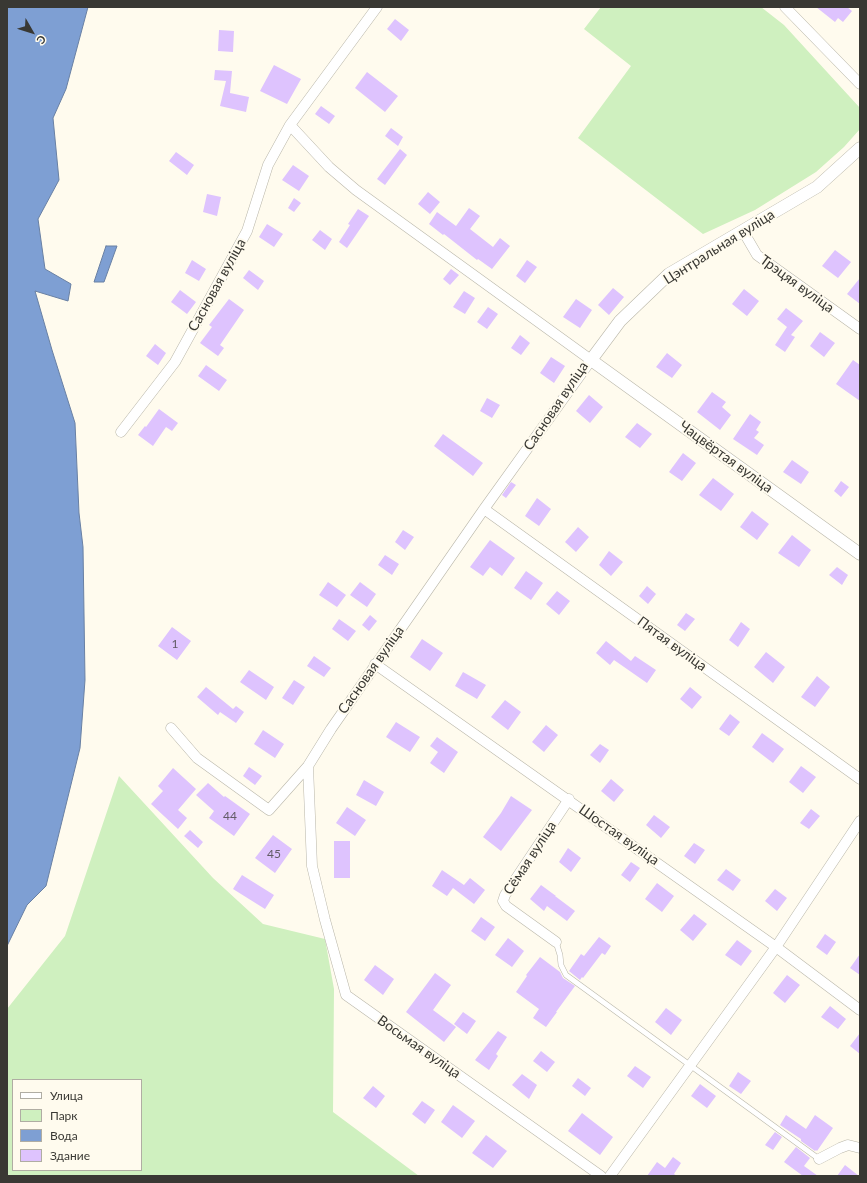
<!DOCTYPE html>
<meta charset="utf-8">
<style>
body{margin:0}
#map{position:relative;width:867px;height:1183px;overflow:hidden;background:#fffbee;font-family:Lato,sans-serif}
canvas{display:block}
.frame{position:absolute;inset:0;border:8px solid #393833;pointer-events:none}
.legend{position:absolute;left:12px;top:1079px;width:130px;height:92px;box-sizing:border-box;background:#fffbee;border:1px solid #b0ada3;margin:0;padding:5px 7px;list-style:none;font-size:12px;color:#393833}
.legend li{display:flex;align-items:center;gap:8px;height:20px}
.legend b{width:20px;border:1px solid #b0ada3}
.north{position:absolute;left:12px;top:12px;width:40px;height:40px;-webkit-text-stroke:3px #fffbee;paint-order:stroke;rotate:129deg;font-size:11px;font-weight:700;line-height:16px;text-align:center;color:#393833}
.north::after{content:'';display:block;margin:auto;width:14px;height:18px;background:#393833;clip-path:polygon(50% 0,100% 100%,50% 72%,0 100%)}
</style>
<div id="map">
<canvas width="867" height="1183"></canvas>
<div class="frame"></div>
<ul class="legend">
<li><b style="height:5px;background:#fff"></b>Улица</li>
<li><b style="height:11px;background:#cff0bf"></b>Парк</li>
<li><b style="height:11px;background:#7e9fd3"></b>Вода</li>
<li><b style="height:11px;background:#dec3fe"></b>Здание</li>
</ul>
<div class="north">С</div>
</div>
<script>
const c = document.querySelector('canvas').getContext('2d');
c.lineJoin = 'round';
function fillPath(path, color) { c.fillStyle = color; c.fill(path, 'evenodd'); }
const toPath = rows => new Path2D(rows.map(r => 'M' + r).join(''));
function strokePath(path, color, width, dash) { c.strokeStyle = color; c.lineWidth = width; c.lineCap = dash ? 'butt' : 'round'; c.setLineDash(dash || []); c.stroke(path); }
function label(font, color, halo, rows, align = 'center') {
  c.font = font + ' Lato,sans-serif'; c.lineWidth = 4; c.setLineDash([]); c.textBaseline = 'middle'; c.strokeStyle = halo; c.fillStyle = color; for (const [text, x, y, turn = 0] of rows) {
    c.save(); c.translate(x, y); c.rotate((+turn || 0) * Math.PI / 180); c.textAlign = isNaN(turn) ? turn : align; if (halo) c.strokeText(text, 0, 0); c.fillText(text, 0, 0); c.restore();
  }
}
fillPath(toPath([
 [601,7,761,7,784,25,860,108,860,129,844,147,816,172,755,210,703,234,578,138,631,66,584,29],
 [119,776,213,878,263,924,325,939,334,989,333,1112,419,1176,7,1176,7,1009,65,936],
 [13,1080,141,1080,141,1170,13,1170]
]), '#cff0bf');
const water = toPath([
 [7,7,88,7,66,89,53,118,59,180,38,219,45,269,71,284,68,301,35,291,52,350,75,423,79,513,83,547,85,680,80,748,46,886,27,905,7,946,7,7],
 [106,246,117,246,104,282,94,282,106,246]
]);
fillPath(water, '#7e9fd3');
strokePath(water, '#6980a3', 1);
fillPath(toPath([
 [816,7,847,7,852,11,843,22,838,18,835,22],
 [395,19,409,30,401,41,387,29],
 [219,30,234,31,233,52,218,51],
 [274,65,301,79,287,104,260,91],
 [215,70,232,71,230,93,249,97,246,112,220,106,226,81,214,80],
 [367,72,398,96,385,112,355,88],
 [321,106,335,116,329,124,315,114],
 [391,128,403,137,398,146,385,136],
 [400,149,407,155,385,185,377,179],
 [176,152,194,165,187,175,169,161],
 [293,165,309,176,299,191,282,180],
 [428,192,440,202,430,214,418,204],
 [207,194,221,197,217,216,203,212],
 [294,198,301,203,294,212,288,208],
 [469,208,480,216,470,229,493,247,500,238,510,246,492,269,478,259,477,260,444,234,443,235,429,224,437,212,456,226],
 [358,209,369,216,347,248,339,242,350,225,348,224],
 [267,224,283,234,274,247,259,237],
 [320,230,332,239,325,250,312,240],
 [835,250,851,262,838,278,822,266],
 [192,260,206,269,199,281,185,273],
 [527,260,537,267,525,283,516,276],
 [451,269,459,275,450,285,443,279],
 [249,270,264,281,258,290,243,278],
 [860,278,860,304,847,294],
 [613,288,624,297,609,315,598,305],
 [744,289,759,301,747,316,732,304],
 [180,290,196,302,187,314,171,302],
 [464,291,475,298,465,314,453,307],
 [229,299,244,310,220,345,224,348,218,356,200,343,212,327,209,325],
 [576,299,592,310,580,328,563,317],
 [488,307,498,314,487,329,477,322],
 [786,308,803,321,791,335,795,337,785,352,775,345,787,327,777,319],
 [820,332,835,343,824,357,810,346],
 [520,335,530,343,521,355,511,348],
 [155,344,166,353,158,365,146,356],
 [667,353,682,365,672,378,656,367],
 [551,357,565,366,554,383,540,373],
 [853,360,860,365,860,401,836,384],
 [206,365,227,380,219,391,198,376],
 [712,392,726,402,722,407,731,415,720,430,697,412],
 [589,395,603,407,590,423,576,411],
 [487,398,500,405,492,418,480,411],
 [159,409,178,423,172,431,166,427,153,446,138,435,145,426,146,427],
 [750,414,761,422,756,430,759,432,754,438,764,445,757,455,733,439],
 [637,423,652,434,640,448,625,437],
 [443,434,483,463,473,476,434,446],
 [683,453,696,463,682,481,669,472],
 [792,460,809,472,801,484,783,472],
 [713,478,734,494,721,511,699,495],
 [841,481,849,487,841,497,834,491],
 [511,482,516,485,506,498,502,495],
 [537,498,551,509,539,526,525,516],
 [752,511,769,524,757,540,740,527],
 [578,527,589,537,576,552,565,542],
 [403,530,414,537,405,550,395,542],
 [792,535,811,550,799,567,778,553],
 [490,540,515,558,502,576,490,567,483,576,470,567],
 [609,551,623,562,611,576,599,565],
 [385,555,399,564,392,575,378,565],
 [837,567,848,575,842,585,829,575],
 [526,571,543,583,531,600,514,588],
 [328,582,346,595,337,607,319,595],
 [360,582,376,594,367,607,350,595],
 [647,586,656,594,648,604,639,596],
 [557,591,570,601,559,615,546,604],
 [686,613,695,619,685,631,677,625],
 [370,615,377,621,369,631,362,625],
 [339,619,356,631,348,641,332,629],
 [741,622,750,629,738,647,729,640],
 [172,627,191,641,177,660,158,646],
 [422,639,443,653,430,671,410,657],
 [606,641,631,661,635,656,656,670,647,683,614,660,610,665,596,653],
 [766,652,785,667,773,683,754,667],
 [314,656,331,668,324,677,307,666],
 [249,670,274,687,266,700,240,682],
 [463,672,486,685,477,699,455,686],
 [817,676,830,687,815,707,801,697],
 [294,680,305,687,293,705,282,698],
 [206,687,233,709,236,706,244,712,236,723,220,712,218,715,197,697],
 [690,687,702,697,692,709,680,699],
 [505,700,521,712,508,730,491,717],
 [730,714,740,722,729,736,719,729],
 [396,722,420,737,410,752,386,737],
 [546,725,558,735,544,752,532,742],
 [263,730,284,744,275,758,254,744],
 [762,733,784,749,773,763,752,747],
 [437,737,458,752,444,773,430,763,438,752,430,746],
 [600,744,609,750,600,763,590,755],
 [801,766,816,777,803,793,789,782],
 [249,767,262,776,255,785,243,776],
 [173,768,196,789,178,810,187,818,178,829,151,804,163,791,158,786],
 [611,779,624,790,614,802,601,791],
 [364,780,384,792,376,806,356,795],
 [208,783,224,797,225,796,250,814,234,836,209,818,214,811,196,795],
 [511,796,532,810,501,851,483,837,501,813],
 [347,807,366,820,355,836,336,823],
 [811,809,820,816,809,829,800,823],
 [654,815,670,827,661,838,646,825],
 [190,830,203,842,198,848,184,836],
 [273,835,292,849,275,873,255,858],
 [334,841,350,841,350,878,334,878],
 [694,843,705,850,695,864,684,856],
 [568,848,581,858,571,872,559,862],
 [631,862,640,868,630,882,621,875],
 [726,869,741,880,733,891,717,880],
 [442,870,464,885,470,878,485,890,474,904,453,888,447,896,432,886],
 [242,875,274,895,265,909,233,889],
 [657,883,674,896,662,912,645,899],
 [541,885,556,896,555,896,575,911,567,921,547,906,544,911,530,899],
 [775,889,787,898,777,911,765,901],
 [694,914,707,924,693,941,680,930],
 [481,917,495,927,485,941,471,931],
 [825,934,836,942,827,955,816,947],
 [599,937,611,946,605,955,602,953,583,978,582,977,580,980,569,971,581,954,584,956],
 [508,938,524,951,512,967,495,955],
 [737,940,752,951,741,966,725,955],
 [860,954,860,975,850,968],
 [540,957,560,972,563,978,575,986,556,1012,557,1012,546,1027,533,1018,539,1009,516,992,527,976,526,975],
 [375,965,394,979,383,995,364,980],
 [435,973,451,985,433,1010,456,1027,444,1042,406,1012],
 [787,975,800,985,785,1003,773,993],
 [830,1006,846,1019,838,1029,821,1017],
 [666,1008,682,1020,671,1035,655,1022],
 [463,1012,476,1021,467,1034,454,1024],
 [498,1031,507,1037,496,1054,498,1056,489,1070,475,1060],
 [860,1033,860,1054,850,1046],
 [541,1051,555,1062,547,1072,533,1061],
 [635,1066,651,1077,643,1088,627,1076],
 [738,1072,751,1081,741,1094,729,1086],
 [522,1074,537,1085,529,1099,512,1085],
 [578,1078,591,1088,585,1096,572,1086],
 [700,1084,716,1096,707,1108,691,1096],
 [373,1086,385,1096,376,1108,363,1098],
 [422,1101,435,1110,425,1124,412,1114],
 [453,1105,475,1121,462,1138,441,1122],
 [582,1113,613,1137,600,1155,568,1131],
 [786,1115,806,1129,815,1115,833,1128,817,1151,816,1150,815,1151,801,1141,801,1139,780,1125],
 [775,1132,782,1137,773,1150,765,1145],
 [486,1135,507,1151,493,1168,472,1153],
 [796,1147,810,1158,804,1166,818,1176,803,1176,784,1162],
 [673,1157,681,1163,674,1174,677,1176,647,1176,657,1162,665,1168],
 [845,1165,859,1176,837,1176]
]), '#dec3fe');
const service = toPath([
 [556,942,560,955,561,965,566,975,819,1159]
]);
const minor = toPath([
 [785,7,860,84],
 [743,231,757,255,860,329],
 [121,432,175,362,247,231,268,165,290,125,377,7],
 [484,509,860,779],
 [375,664,776,947,860,1010],
 [171,728,197,758,269,810,308,766,331,729,484,509,591,360,356,190,329,167,290,125],
 [308,766,312,866,325,920,346,995,601,1176],
 [556,942,506,906,503,901,505,895,569,799],
 [819,1159,840,1148,848,1145,860,1148],
 [610,1176,776,947,860,821]
]);
const tertiary = toPath([
 [860,148,817,187,669,274,620,321,591,360,860,554]
]);
strokePath(service, '#b9b6a9', 6);
strokePath(minor, '#b9b6a9', 11);
strokePath(tertiary, '#b9b6a9', 13);
strokePath(service, '#fff', 5);
strokePath(minor, '#fff', 10);
strokePath(tertiary, '#fff', 12);
label('12px', '#625b66', null, [
 ["1",175,644],
 ["44",230,816],
 ["45",274,854]
]);
label('14px', '#393833', '#fffbee', [
 ["Цэнтральная вуліца",719,247,-32],
 ["Трэцяя вуліца",797,284,36],
 ["Сасновая вуліца",217,285,-61],
 ["Сасновая вуліца",556,406,-56],
 ["Чацвёртая вуліца",726,457,36],
 ["Пятая вуліца",672,644,36],
 ["Сасновая вуліца",371,670,-55],
 ["Шостая вуліца",619,835,35],
 ["Сёмая вуліца",530,858,-57],
 ["Восьмая вуліца",419,1047,35]
]);
</script>
